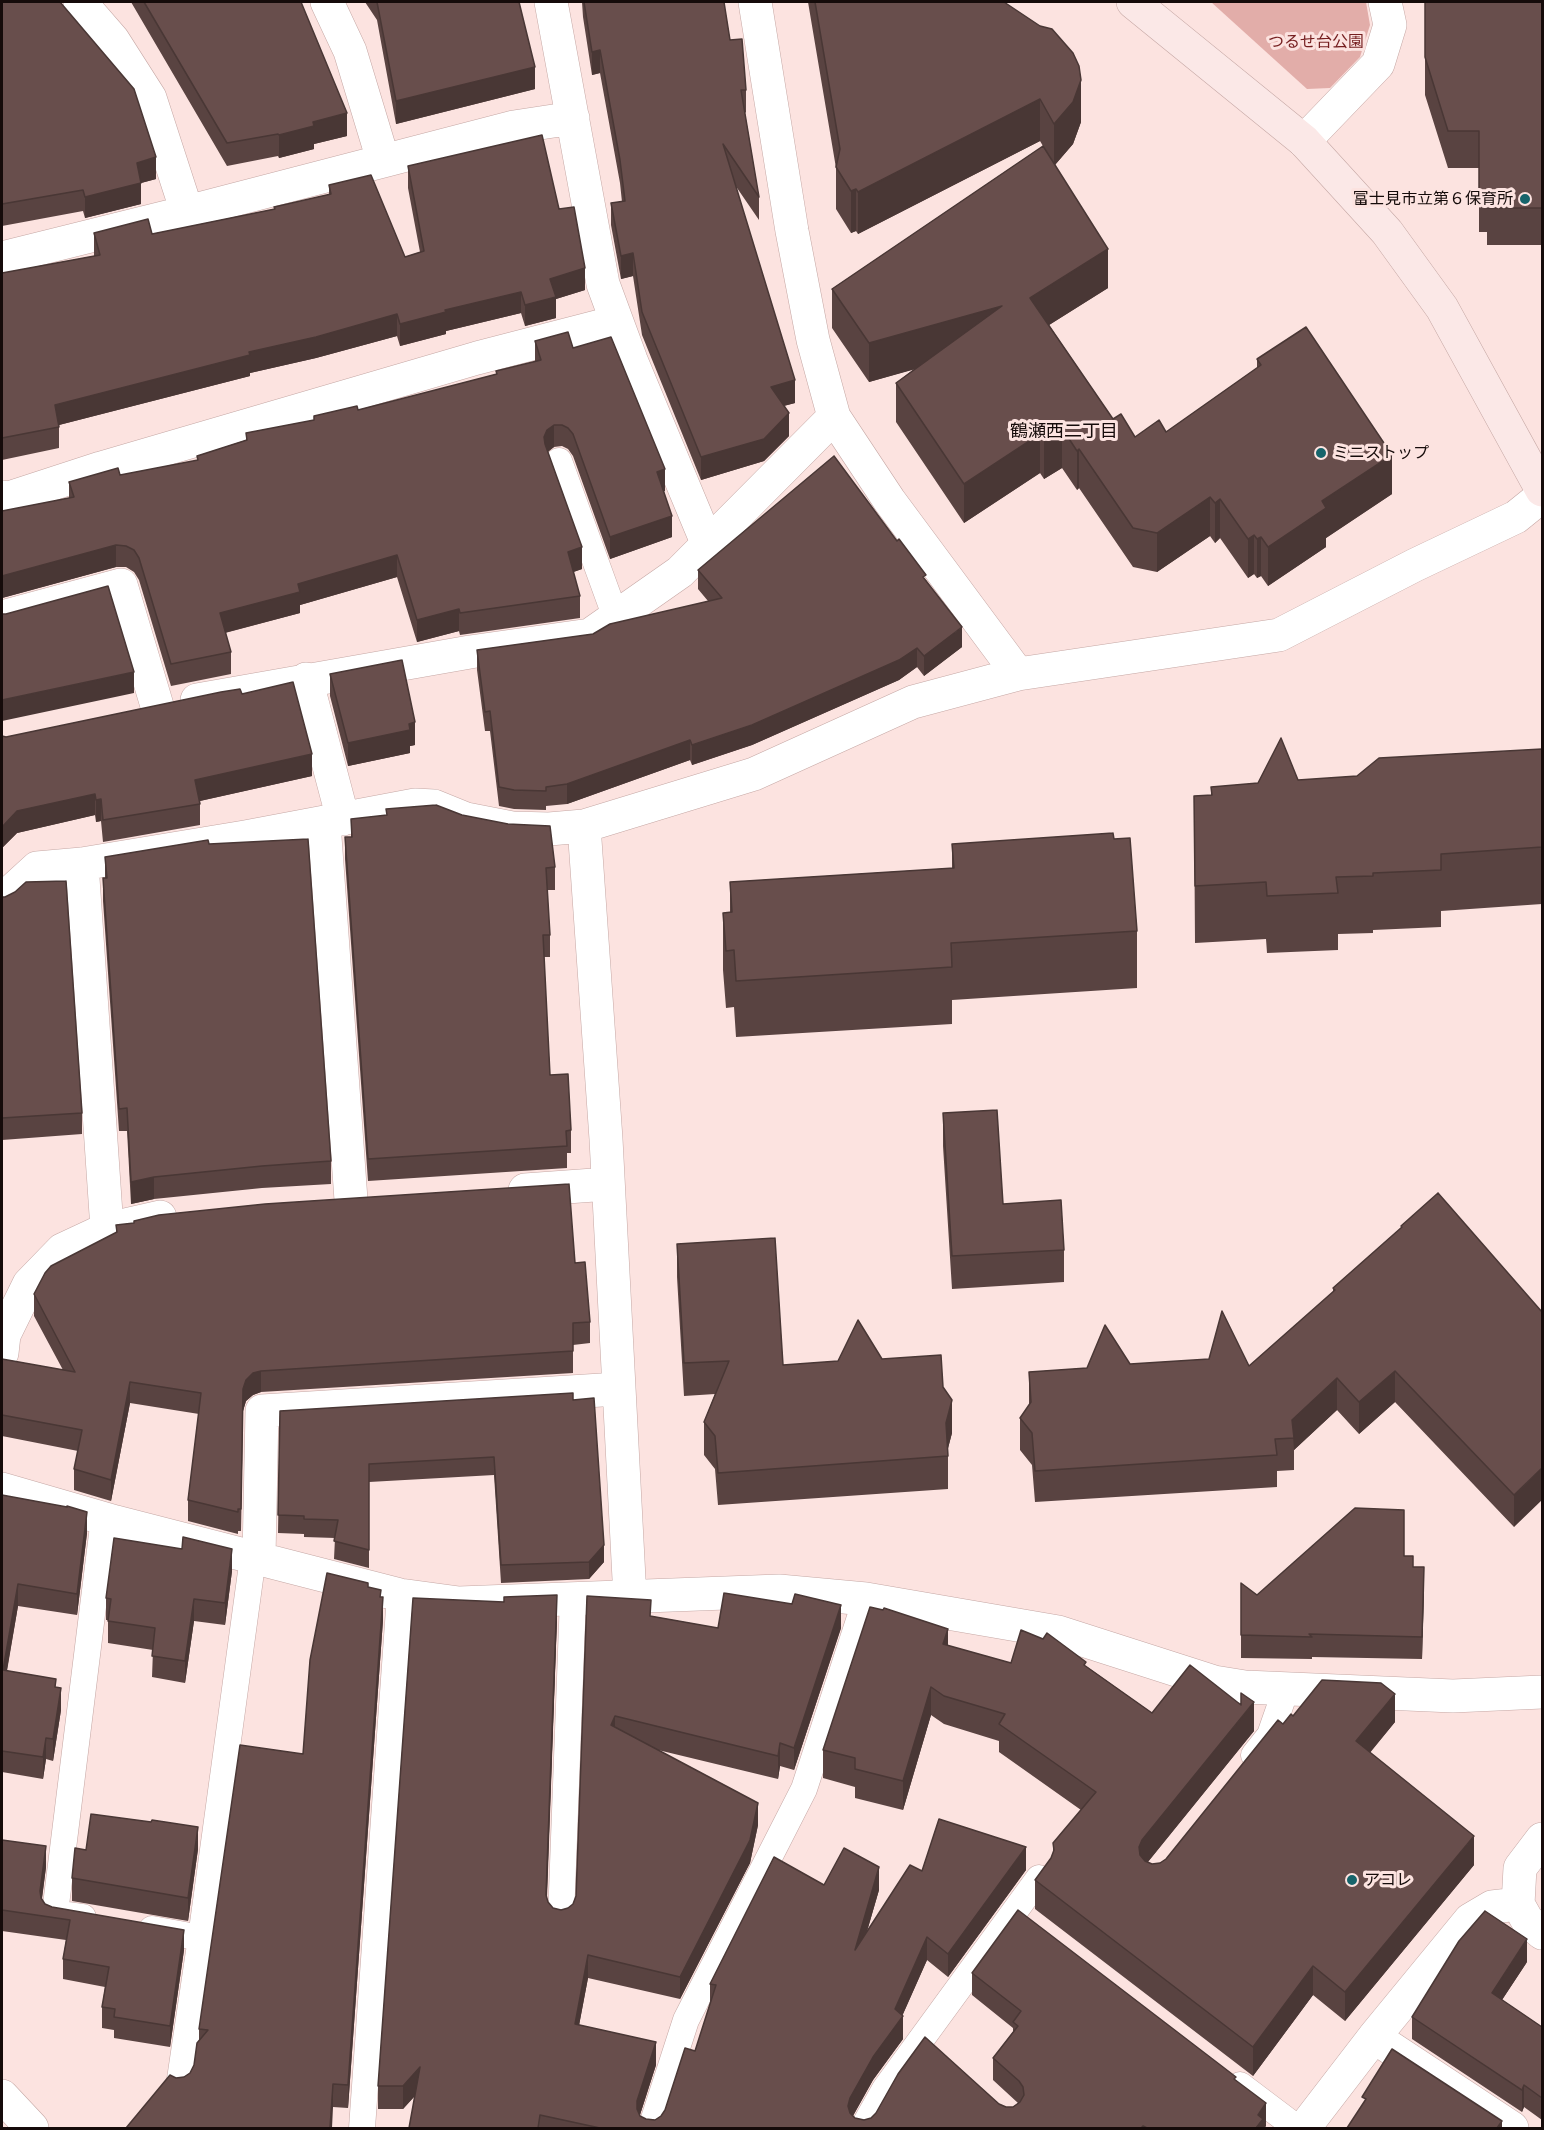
<!DOCTYPE html>
<meta charset="utf-8">
<style>
body{margin:0}
#map{position:relative;width:1544px;height:2130px;overflow:hidden;background:#fce3e0;font-family:"Open Sans",sans-serif}
canvas{display:block}
.frame{position:absolute;inset:0;border:3px solid #150b0a;pointer-events:none}
</style>
<div id="map">
<canvas width="1544" height="2130"></canvas>
<div class="frame"></div>
</div>
<script>
const c = document.querySelector('canvas').getContext('2d');
c.lineJoin = 'round';
function fillPath(path, color) { c.fillStyle = color; c.fill(path, 'evenodd'); }
const toPath = rows => new Path2D(rows.map(r => 'M' + r).join(''));
function strokePath(path, color, width, dash) { c.strokeStyle = color; c.lineWidth = width; c.lineCap = dash ? 'butt' : 'round'; c.setLineDash(dash || []); c.stroke(path); }
function label(font, color, halo, rows, align = 'center') {
  c.font = font + ' "Open Sans","Noto Sans JP",sans-serif'; c.lineWidth = 6; c.setLineDash([]); c.textBaseline = 'middle'; c.strokeStyle = halo; c.fillStyle = color; for (const [text, x, y, turn = 0] of rows) {
    c.save(); c.translate(x, y); c.rotate((+turn || 0) * Math.PI / 180); c.textAlign = isNaN(turn) ? turn : align; if (halo) c.strokeText(text, 0, 0); c.fillText(text, 0, 0); c.restore();
  }
}
fillPath(toPath([
 [1211,2,1366,2,1370,25,1360,57,1330,88,1307,89]
]), '#e2ada9');
const lane = toPath([
 [559,461,616,618],
 [1254,1755,1270,1735,1286,1689],
 [83,1917,55,1913,104,1518],
 [561,1918,573,1598],
 [152,1929,201,1938],
 [1240,2085,1297,2128],
 [179,2086,201,1938,253,1557],
 [362,2128,400,1595],
 [651,2128,686,2020,804,1789,866,1599],
 [863,2128,885,2089,1039,1878]
]);
const street = toPath([
 [80,2,113,40,150,98,187,212],
 [327,2,350,51,383,160],
 [551,2,603,284,631,360,708,545],
 [755,2,792,231,813,340,834,417,889,500,1018,674],
 [1304,141,1378,64,1390,25,1385,2],
 [2,259,6,257,187,212,514,127,573,118],
 [2,497,6,499,101,468,477,358,616,322],
 [2,617,121,585,158,709],
 [306,679,343,819],
 [197,700,470,652,590,635,680,572,834,417],
 [324,823,351,1200],
 [584,826,606,1139,630,1598],
 [82,864,107,1229],
 [2,900,37,868,82,864,245,837,415,805,434,806,466,819,512,828,549,829,584,826,754,774,913,702,1018,674,1279,635,1415,565,1516,517,1542,496],
 [525,1190,608,1184],
 [2,1353,4,1335,29,1284,62,1250,107,1229,160,1217],
 [2,1489,116,1522,400,1595,459,1603,779,1591,866,1599,1058,1632,1214,1682,1245,1687,1453,1696,1542,1692],
 [259,1557,262,1411,618,1389],
 [1518,1904,1527,1920,1542,1933],
 [1374,2037,1512,2128],
 [2,2096,32,2128],
 [1304,2128,1374,2037,1470,1920,1492,1907,1518,1904,1520,1868,1542,1839]
]);
const secondary = toPath([
 [1133,2,1304,141,1387,232,1442,308,1542,490]
]);
strokePath(lane, '#c5a7a4', 27);
strokePath(street, '#c5a7a4', 34);
strokePath(secondary, '#c5a7a4', 34);
strokePath(lane, '#fff', 26);
strokePath(street, '#fff', 33);
strokePath(secondary, '#fbe8e7', 33);
fillPath(toPath([
 [2,2,156,179,141,183,141,204,85,218,83,211,2,226],
 [131,2,301,2,347,136,314,144,314,149,279,158,278,156,227,166],
 [365,2,519,2,535,89,396,124,377,20],
 [582,2,724,2,730,40,746,90,746,112,745,113,759,197,759,220,735,185,795,403,784,406,789,436,764,461,701,480,642,335,633,276,621,279,611,225,611,203,622,202,620,183,600,73,592,75,583,17],
 [808,2,1004,2,1081,122,1073,144,1055,165,1108,288,1049,325,1113,419,1135,437,1166,432,1257,368,1257,359,1392,494,1326,538,1326,547,1268,586,1261,576,1257,578,1254,574,1248,578,1220,538,1215,543,1210,536,1157,572,1133,567,1079,488,1077,490,1062,468,1044,479,1040,473,964,523,896,422,896,383,914,369,869,382,832,328,832,289,1043,146,1040,141,858,234,856,231,851,233,836,209,836,168],
 [1425,2,1542,2,1542,245,1487,245,1487,232,1479,232,1479,168,1448,168,1425,95],
 [408,166,559,209,585,290,556,299,556,318,525,326,521,313,446,331,446,334,400,346,397,336,316,358,250,373,250,376,59,425,59,448,2,460,2,273,94,256,94,233,152,234,274,209,329,195,329,185,405,257,420,252,408,188],
 [535,341,573,348,665,491,664,491,672,537,610,559,573,456,568,449,562,446,554,447,548,452,582,569,573,572,580,596,580,618,460,635,459,631,417,642,397,577,300,605,300,613,225,633,231,652,231,674,171,686,139,580,134,572,126,567,116,567,2,598,2,511,69,498,69,482,120,475,197,461,197,456,246,440,246,433,314,420,314,416,358,410,496,375,496,371,535,362],
 [698,570,926,580,962,647,924,676,917,667,899,680,752,745,692,765,690,760,567,804,546,806,546,810,514,809,499,806,490,731,485,731,477,670,477,650,593,634,708,601,698,589],
 [330,674,415,745,410,746,410,753,348,766,330,696],
 [242,694,312,776,200,801,200,825,103,842,101,821,96,822,95,815,17,833,2,848,2,736,6,737],
 [1542,749,1542,904,1441,911,1441,927,1373,930,1373,933,1338,934,1338,950,1267,953,1266,939,1195,943,1194,796,1211,795,1211,787,1357,776],
 [351,819,555,867,555,890,547,890,550,935,550,957,544,957,550,1075,571,1130,571,1153,567,1153,567,1168,368,1181,345,859,345,837,351,837],
 [1114,839,1137,931,1137,988,952,1000,952,1024,736,1037,734,1007,726,1008,723,970,723,913,730,912,730,882,952,868,952,844],
 [209,844,331,1161,331,1184,262,1188,154,1199,131,1204,127,1131,119,1131,103,901,103,878,105,878,105,857],
 [2,897,82,1113,82,1134,2,1140],
 [943,1113,1003,1204,1064,1250,1064,1282,952,1289,943,1146],
 [116,1225,575,1263,590,1322,590,1343,573,1345,573,1373,261,1392,253,1395,246,1401,243,1411,241,1531,238,1531,238,1534,188,1521,188,1500,199,1414,130,1403,111,1501,74,1490,74,1469,78,1451,2,1436,2,1359,63,1370,34,1316,34,1294,116,1233],
 [1401,1226,1542,1312,1514,1527,1395,1402,1359,1434,1337,1410,1294,1450,1294,1470,1277,1471,1277,1487,1035,1502,1032,1465,1020,1450,1020,1418,1029,1405,1029,1372,1087,1368,1130,1364,1249,1366,1333,1292,1333,1288,1401,1228],
 [677,1244,783,1365,882,1359,943,1387,952,1433,948,1448,948,1489,718,1505,715,1469,704,1455,704,1422,715,1394,684,1396,677,1277],
 [573,1400,604,1562,589,1579,501,1583,494,1475,369,1482,369,1568,334,1559,335,1538,304,1537,304,1534,278,1533,280,1411],
 [2,1495,87,1533,77,1615,18,1606,7,1671,56,1688,61,1710,53,1761,46,1759,43,1779,2,1772],
 [1404,1556,1413,1567,1424,1589,1422,1659,1312,1657,1312,1659,1241,1658,1241,1583,1257,1595],
 [232,1571,225,1625,194,1621,185,1683,152,1677,153,1650,108,1643,108,1620,106,1620,106,1598],
 [368,1587,381,1597,383,1620,348,2108,333,2107,176,2078,184,2077,190,2073,194,2065,199,2041,199,2029,303,1754],
 [587,1596,651,1616,718,1628,841,1628,794,1770,780,1766,778,1779,658,1750,758,1825,750,1863,680,1999,588,1978,579,2025,656,2065,640,2115,640,2116,646,2119,655,2120,661,2116,665,2110,695,2051,710,2006,710,1984,824,1885,879,1890,867,1931,922,1871,1026,1870,948,1977,927,1960,902,2016,903,2039,873,2080,853,2116,855,2118,864,2120,999,2104,1006,2107,1013,2107,1018,2103,993,2080,993,2058,1013,2032,1013,2028,972,1995,972,1973,1236,2080,1266,2126,1264,2128,409,2128,415,2096,403,2109,378,2109,378,2086,557,1618,547,1898,548,1902,553,1908,561,1910,568,1908,573,1904,576,1896],
 [948,1646,1011,1663,1086,1666,1152,1713,1254,1731,1148,1862,1152,1864,1160,1863,1166,1859,1283,1724,1293,1716,1395,1722,1370,1752,1474,1865,1345,2021,1313,1995,1253,2076,1035,1909,1035,1880,1051,1858,1053,1854,1053,1843,1081,1810,999,1752,999,1741,944,1724,931,1715,903,1810,855,1798,855,1787,823,1778,823,1750],
 [151,1822,198,1849,188,1921,72,1901,72,1878,86,1850],
 [2,1840,46,1867,42,1899,45,1904,52,1907,184,1950,170,2047,114,2038,114,2030,102,2028,102,2007,105,1987,63,1979,63,1959,66,1940,2,1931],
 [1527,1962,1502,2000,1542,2027,1542,2120,1524,2107,1522,2112,1412,2039,1412,2017]
]), '#594341');
fillPath(toPath([
 [600,50,600,73,592,75,592,52],
 [535,67,535,89,396,124,396,101],
 [1081,80,1081,122,1073,144,1054,166,1054,124],
 [1040,99,1040,141,858,234,858,192],
 [347,113,347,136,314,144,314,149,279,158,279,135,313,122],
 [156,157,156,179,141,183,141,204,85,218,85,197,137,163],
 [856,189,856,231,851,233,851,191],
 [1108,249,1108,288,1030,337,1030,298],
 [633,253,633,276,621,279,621,256],
 [585,268,585,290,556,299,556,318,525,326,525,305,550,279],
 [521,292,521,313,446,331,446,334,400,346,400,324,445,310],
 [1002,306,1002,345,869,382,869,343],
 [397,314,397,336,316,358,250,373,250,376,55,426,55,405,249,352],
 [795,380,795,403,771,409,771,387],
 [789,413,789,436,764,461,701,480,701,457],
 [554,425,554,447,547,452,544,459,544,437,547,430],
 [1062,428,1062,468,1044,479,1044,440],
 [1040,434,1040,473,964,523,964,484],
 [1079,449,1079,488,1077,490,1077,451],
 [1392,455,1392,494,1326,538,1326,547,1268,586,1268,547,1322,501],
 [665,469,665,491,657,493,657,472],
 [1210,497,1210,536,1157,572,1157,533],
 [1220,499,1220,538,1215,543,1215,503],
 [672,516,672,537,610,559,610,537],
 [1254,535,1254,574,1248,578,1248,539],
 [1261,537,1261,576,1257,578,1257,539],
 [116,545,116,567,2,598,2,576],
 [582,547,582,569,568,574,568,552],
 [397,555,397,577,300,605,300,613,220,634,220,613,298,584],
 [459,609,459,631,417,642,417,620],
 [962,627,962,647,924,676,924,656],
 [917,648,917,667,899,680,752,745,692,765,692,745],
 [134,672,134,693,2,721,2,700],
 [415,722,415,745,410,746,410,753,348,766,348,743],
 [690,740,690,760,567,804,567,784],
 [312,754,312,776,195,802,195,780],
 [95,794,95,815,17,833,2,848,2,827,17,811],
 [101,799,101,821,96,822,96,800],
 [154,1177,154,1199,131,1204,131,1182],
 [261,1371,261,1392,253,1395,246,1401,243,1411,241,1531,243,1389,246,1380,253,1373],
 [1395,1371,1395,1402,1359,1434,1359,1402],
 [1337,1378,1337,1410,1294,1450,1292,1420],
 [130,1382,130,1403,111,1501,111,1480],
 [952,1400,952,1433,946,1456,946,1423],
 [1542,1468,1542,1500,1514,1527,1514,1495],
 [87,1512,87,1533,77,1615,77,1594],
 [604,1545,604,1562,589,1579,589,1562],
 [232,1549,232,1571,225,1625,225,1603],
 [1424,1567,1424,1589,1422,1659,1422,1637],
 [18,1584,18,1606,3,1692,3,1670],
 [557,1595,557,1618,546,1917,546,1895],
 [383,1597,383,1620,348,2108,348,2085],
 [194,1599,194,1621,185,1683,185,1661],
 [841,1605,841,1628,794,1770,794,1748],
 [948,1629,948,1658,943,1644],
 [931,1687,931,1715,903,1810,903,1781],
 [61,1688,61,1710,53,1761,53,1739],
 [1395,1694,1395,1722,1356,1770,1356,1741],
 [1254,1702,1254,1731,1142,1869,1139,1847,1142,1840],
 [615,1716,615,1739,611,1725],
 [46,1738,46,1759,43,1779,43,1757],
 [780,1743,780,1766,778,1779,778,1756],
 [758,1803,758,1825,750,1863,680,1999,680,1977],
 [198,1827,198,1849,188,1921,188,1898],
 [1474,1836,1474,1865,1345,2021,1345,1992],
 [46,1846,46,1867,40,1912,40,1891],
 [1026,1847,1026,1870,948,1977,948,1954],
 [879,1867,879,1890,855,1973,855,1950],
 [184,1930,184,1950,170,2047,170,2026],
 [927,1937,927,1960,900,2021,903,2016,903,2039,873,2080,850,2121,848,2106,850,2098,895,2009],
 [1527,1939,1527,1962,1492,2015,1492,1993],
 [588,1955,588,1978,575,2047,575,2024],
 [1313,1966,1313,1995,1253,2076,1253,2047],
 [656,2042,656,2065,637,2124,637,2101],
 [420,2067,420,2090,403,2109,403,2086],
 [333,2084,333,2107,332,2128,330,2128],
 [1524,2085,1524,2107,1522,2112,1522,2090],
 [1266,2103,1266,2126,1264,2128,1256,2128,1258,2115],
 [1502,2121,1502,2128,1497,2128]
]), '#493735');
const building = toPath([
 [2,2,60,2,134,89,156,157,137,163,141,183,85,197,83,190,2,204,2,2],
 [144,2,301,2,347,113,313,122,314,126,279,135,278,134,227,143,144,2],
 [377,2,519,2,535,67,396,101,377,2],
 [584,2,724,2,730,40,742,39,746,90,741,90,759,197,723,144,795,380,771,387,789,413,764,439,701,457,642,312,633,253,621,256,611,203,625,201,620,160,600,50,592,52,584,2],
 [815,2,1004,2,1040,26,1052,29,1073,53,1079,66,1081,80,1073,102,1054,124,1040,99,858,192,856,189,851,191,836,167,840,149,815,2],
 [1425,2,1542,2,1542,208,1487,208,1487,195,1479,195,1479,131,1448,131,1425,57,1425,2],
 [542,135,559,209,574,207,585,268,550,279,556,297,525,305,521,292,445,310,446,312,400,324,397,314,316,337,249,352,250,355,55,405,59,427,2,438,2,273,100,255,94,233,148,219,152,234,275,209,274,207,331,194,329,185,371,175,405,257,424,251,408,166,542,135],
 [1043,146,1108,249,1030,298,1113,419,1121,414,1135,437,1159,420,1166,432,1261,365,1257,359,1306,327,1392,455,1322,501,1326,508,1268,547,1261,537,1257,539,1254,535,1248,539,1220,499,1215,503,1210,497,1157,533,1133,528,1079,449,1077,451,1062,428,1044,440,1040,434,964,484,896,383,1002,306,869,343,832,289,1043,146],
 [568,332,573,348,611,337,665,469,657,472,672,516,610,537,573,434,568,428,562,425,554,425,547,430,544,437,545,444,582,547,568,552,580,596,460,613,459,609,417,620,397,555,298,584,300,592,220,613,231,652,171,664,139,558,134,550,126,546,116,545,2,576,2,511,74,497,69,482,118,468,120,475,198,460,197,456,247,440,246,433,314,420,314,416,357,406,358,410,497,374,496,371,541,360,535,341,568,332],
 [834,456,897,541,899,539,926,575,923,577,962,627,924,656,917,648,899,660,752,725,692,745,690,740,567,784,546,787,546,791,514,790,499,787,490,711,485,712,477,650,593,634,610,624,722,598,698,570,834,456],
 [108,586,134,672,2,700,2,614,6,614,108,586],
 [402,660,415,722,409,724,410,730,348,743,330,674,402,660],
 [293,682,312,754,195,780,200,804,103,820,101,799,96,800,95,794,17,811,2,827,2,736,6,737,221,692,240,689,242,694,293,682],
 [1281,738,1298,780,1357,776,1379,758,1542,749,1542,847,1441,854,1441,870,1373,873,1373,876,1336,877,1338,893,1267,896,1266,882,1195,886,1194,796,1212,795,1211,787,1258,783,1281,738],
 [436,805,462,815,508,824,550,826,555,867,546,868,550,935,543,935,550,1075,568,1074,571,1130,566,1131,567,1146,368,1159,345,837,352,837,351,819,387,815,386,809,436,805],
 [1113,833,1114,839,1130,838,1137,931,951,943,952,967,736,981,734,950,726,951,723,913,732,912,730,882,954,868,952,844,1113,833],
 [308,839,331,1161,262,1166,154,1177,131,1182,127,1108,119,1109,103,878,107,878,105,857,208,840,209,844,308,839],
 [66,881,82,1113,2,1118,2,897,5,897,15,892,26,882,66,881],
 [997,1110,1003,1204,1061,1200,1064,1250,952,1256,943,1113,997,1110],
 [569,1184,575,1263,585,1262,590,1322,573,1323,573,1351,261,1371,253,1373,246,1380,243,1389,241,1509,238,1509,238,1512,188,1500,201,1393,130,1382,111,1480,74,1469,82,1430,2,1415,2,1359,75,1372,34,1294,45,1273,51,1266,117,1232,116,1225,134,1223,134,1221,159,1215,265,1204,569,1184],
 [1438,1193,1542,1312,1542,1468,1514,1495,1395,1371,1359,1402,1337,1378,1292,1420,1294,1438,1275,1439,1277,1455,1035,1471,1032,1433,1020,1418,1031,1402,1029,1372,1087,1368,1105,1325,1130,1364,1209,1359,1222,1311,1249,1366,1335,1290,1333,1288,1402,1227,1401,1226,1438,1193],
 [775,1238,783,1365,838,1361,858,1320,882,1359,941,1355,943,1387,952,1400,946,1423,948,1456,718,1473,715,1436,704,1422,729,1361,684,1363,677,1244,775,1238],
 [573,1393,573,1400,594,1398,604,1545,589,1562,501,1565,494,1457,369,1464,369,1550,334,1541,338,1520,304,1519,304,1516,278,1515,280,1411,573,1393],
 [2,1495,67,1507,67,1506,87,1512,77,1594,18,1584,3,1670,56,1679,55,1687,61,1688,53,1739,46,1738,43,1757,2,1751,2,1495],
 [1355,1508,1404,1510,1404,1556,1413,1556,1413,1567,1424,1567,1422,1637,1309,1634,1312,1637,1241,1635,1241,1583,1257,1595,1355,1508],
 [183,1537,232,1549,225,1603,194,1599,185,1661,152,1656,155,1628,108,1621,111,1599,106,1598,114,1538,182,1549,183,1537],
 [327,1573,368,1583,368,1587,381,1590,380,1597,383,1597,348,2085,333,2084,330,2128,126,2128,170,2075,176,2078,184,2077,190,2073,194,2065,197,2043,208,2030,199,2029,240,1745,303,1754,310,1660,327,1573],
 [724,1593,792,1604,795,1594,841,1605,794,1748,780,1743,778,1756,615,1716,611,1725,758,1803,750,1840,680,1977,588,1955,575,2024,656,2042,637,2101,637,2109,640,2116,646,2119,655,2120,661,2116,665,2110,685,2048,695,2051,716,1985,710,1984,774,1857,824,1885,844,1848,879,1867,855,1950,910,1865,922,1871,939,1819,1026,1847,948,1954,927,1937,895,2009,903,2016,873,2057,850,2098,848,2106,850,2113,855,2118,864,2120,871,2118,876,2113,898,2074,925,2037,999,2104,1006,2107,1013,2107,1020,2102,1024,2095,1023,2087,1019,2081,993,2058,1018,2026,1013,2022,1021,2011,972,1973,1018,1910,1236,2077,1234,2079,1266,2103,1258,2115,1263,2119,1256,2128,1147,2128,1143,2126,1141,2128,600,2128,540,2115,538,2128,409,2128,420,2067,403,2086,378,2086,413,1598,504,1602,504,1597,557,1595,546,1895,548,1902,553,1908,561,1910,568,1908,573,1904,576,1896,587,1596,651,1600,650,1616,718,1628,724,1593],
 [870,1607,883,1610,884,1608,948,1629,943,1644,1011,1663,1021,1630,1043,1639,1047,1633,1086,1662,1084,1665,1152,1713,1190,1665,1241,1705,1241,1693,1254,1702,1142,1840,1139,1847,1140,1855,1145,1861,1152,1864,1160,1863,1166,1859,1278,1720,1283,1724,1291,1714,1293,1716,1322,1680,1381,1683,1395,1694,1356,1741,1474,1836,1345,1992,1313,1966,1253,2047,1035,1880,1051,1858,1054,1850,1053,1843,1096,1792,999,1724,1005,1714,944,1696,931,1687,903,1781,855,1769,855,1758,823,1750,870,1607],
 [91,1814,151,1822,152,1820,198,1827,188,1898,72,1878,75,1848,86,1850,91,1814],
 [2,1840,46,1846,40,1891,41,1898,45,1904,52,1907,184,1930,170,2026,114,2017,115,2009,102,2007,109,1967,63,1959,70,1920,2,1910,2,1840],
 [1485,1911,1527,1939,1492,1993,1542,2027,1542,2098,1524,2085,1522,2090,1412,2017,1459,1941,1485,1911],
 [1392,2049,1502,2121,1497,2128,1347,2128,1366,2099,1362,2097,1392,2049]
]);
fillPath(building, '#684e4c');
strokePath(building, '#493735', 1.5);
for (const [x, y, r, color] of [
 [1525,199,6,"#16646b"],
 [1321,453,6,"#16646b"],
 [1352,1880,6,"#16646b"]
]) { const dot = new Path2D(); dot.arc(x, y, r, 0, 2 * Math.PI); c.fillStyle = color; c.fill(dot); strokePath(dot, '#fce3e0', 2); }
label('16px', '#751e1f', '#fce3e0', [
 ["つるせ台公園",1316,42]
]);
label('16px', '#150b0a', '#fce3e0', [
 ["富士見市立第６保育所",1513,199,"right"],
 ["ミニストップ",1333,453],
 ["アコレ",1364,1880]
], 'left');
label('18px', '#150b0a', '#fce3e0', [
 ["鶴瀬西二丁目",1064,432]
]);
</script>
